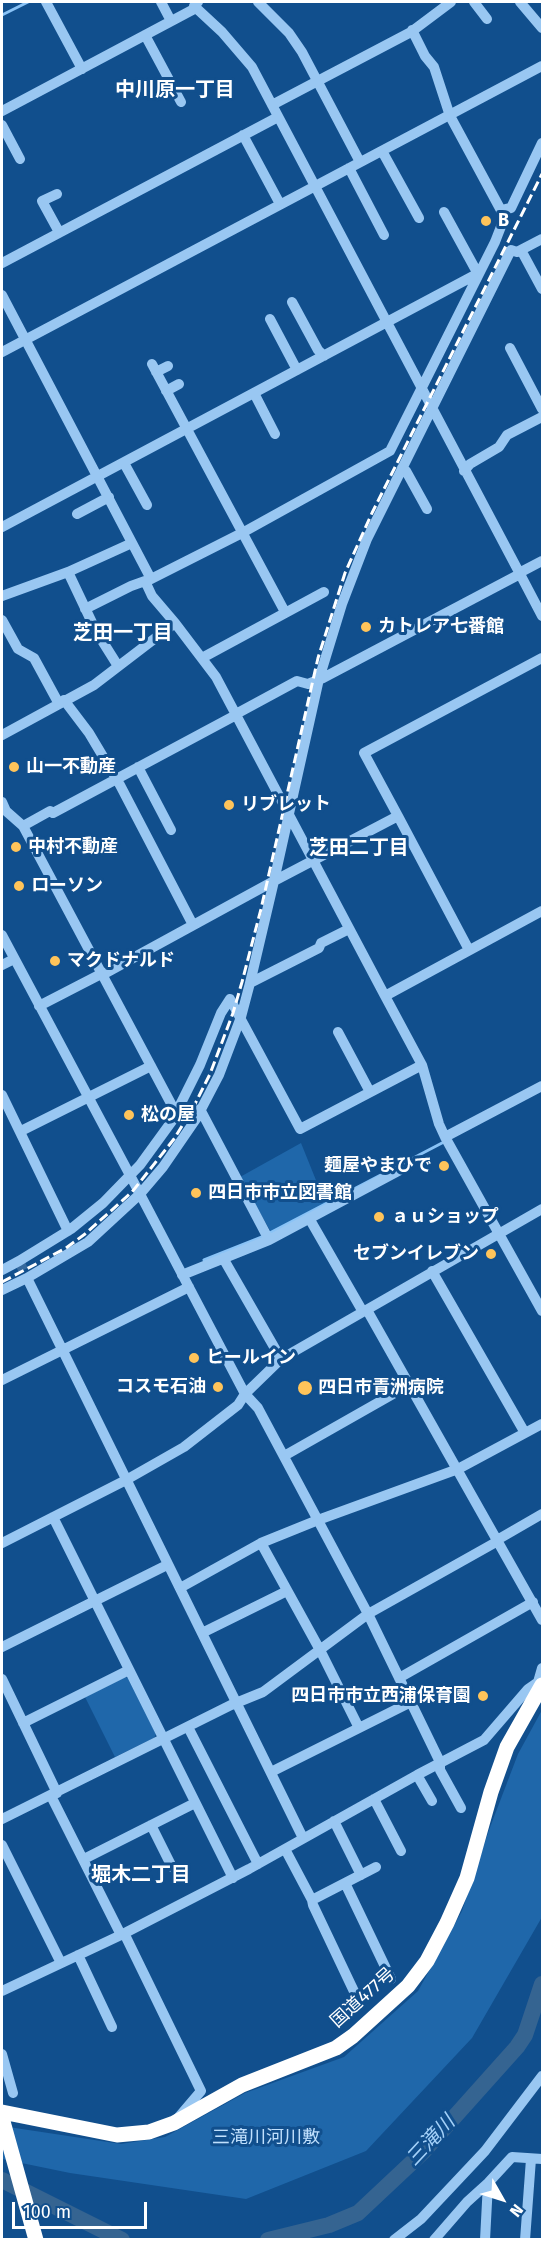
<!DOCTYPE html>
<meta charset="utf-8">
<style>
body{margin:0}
#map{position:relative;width:544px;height:2241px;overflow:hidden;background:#114f8d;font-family:"Fira Sans",sans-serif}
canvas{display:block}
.frame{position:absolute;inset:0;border:3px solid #fff;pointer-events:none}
.north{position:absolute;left:472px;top:2169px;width:60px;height:60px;-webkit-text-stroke:4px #114f8d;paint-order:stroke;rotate:129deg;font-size:16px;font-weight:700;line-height:24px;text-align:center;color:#fff}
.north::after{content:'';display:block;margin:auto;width:21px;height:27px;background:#fff;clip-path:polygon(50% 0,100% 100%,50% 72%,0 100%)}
.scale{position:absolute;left:12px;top:2202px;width:135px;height:27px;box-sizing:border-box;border:3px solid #fff;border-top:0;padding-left:8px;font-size:18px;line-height:21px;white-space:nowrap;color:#fff;-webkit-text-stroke:4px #114f8d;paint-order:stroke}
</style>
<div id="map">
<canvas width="544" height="2241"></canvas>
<div class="frame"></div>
<div class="north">N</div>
<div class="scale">100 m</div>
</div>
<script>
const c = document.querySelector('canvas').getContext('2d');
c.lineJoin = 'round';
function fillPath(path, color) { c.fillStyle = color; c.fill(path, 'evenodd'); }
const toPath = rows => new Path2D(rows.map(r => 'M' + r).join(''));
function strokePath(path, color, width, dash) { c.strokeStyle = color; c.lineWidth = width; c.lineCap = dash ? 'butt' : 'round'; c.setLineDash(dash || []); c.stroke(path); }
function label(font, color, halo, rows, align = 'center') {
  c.font = font + ' "Fira Sans","Noto Sans JP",sans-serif'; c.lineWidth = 6; c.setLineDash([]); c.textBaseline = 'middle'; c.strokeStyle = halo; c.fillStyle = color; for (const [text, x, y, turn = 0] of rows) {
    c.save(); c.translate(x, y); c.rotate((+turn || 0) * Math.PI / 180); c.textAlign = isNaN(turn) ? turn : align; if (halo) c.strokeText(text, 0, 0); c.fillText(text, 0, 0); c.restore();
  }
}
fillPath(toPath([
 [301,1143,326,1205,272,1234,240,1177],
 [125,1677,129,1678,156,1734,154,1738,115,1757,85,1697],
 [542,1710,542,1917,472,2038,366,2151,246,2199,70,2173,2,2159,2,2126,121,2144,165,2137,245,2093,344,2057,418,1991,462,1911,489,1830,518,1754]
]), '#1f67aa');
strokePath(toPath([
 [2,15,28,2],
 [204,1260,262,1237,442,1143]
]), '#8ac3f6', 3);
strokePath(toPath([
 [2,2180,122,2240],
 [268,2240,329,2225,358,2213,423,2152,517,2047,525,2035,542,1984]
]), '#356491', 16);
strokePath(toPath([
 [19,1261,27,1278]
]), '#35699e', 10, [10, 5]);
strokePath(toPath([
 [46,2,82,69],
 [161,2,171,21],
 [198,2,194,6,222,32,252,67,520,574],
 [258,2,289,33,302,52,360,162],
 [474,2,487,19],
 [520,2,542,28],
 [412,30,425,56,434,67,450,116,503,214],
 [145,35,181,102],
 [272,105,411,32,451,2],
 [2,111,196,8],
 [2,125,20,159],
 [243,135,280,204],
 [382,151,419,218],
 [349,168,384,235],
 [57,194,42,201,59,232],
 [444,212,478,274],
 [521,250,542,289],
 [2,263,278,117],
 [2,295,151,579,145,581,152,596,175,623,216,677,385,996,542,911],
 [292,302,318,350,324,356],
 [270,319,297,370],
 [510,348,542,409],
 [2,352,542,66],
 [152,364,285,612],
 [156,372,168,366],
 [166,391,179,384],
 [254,393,275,434],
 [124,463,147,505],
 [402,468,406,471,427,509],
 [464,471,470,464,499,447,507,435,542,417],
 [77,514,109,497],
 [2,527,477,274],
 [68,572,96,631,118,666],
 [519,573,542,561],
 [151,579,242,533,390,451,495,242,502,224,503,214,506,209,511,208,542,143],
 [2,596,68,572,132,543],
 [85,609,131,586,145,581],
 [2,620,18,649,34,658,59,704],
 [202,658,324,592],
 [64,700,89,733,120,785,193,925],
 [236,714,297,681,308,684,323,678,520,574,542,616],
 [2,735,94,685,175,623],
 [138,767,171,830],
 [2,802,6,811,23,826,176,1113],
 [398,816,469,950],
 [23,826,50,811,53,813,236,715],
 [349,929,321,943,319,948,250,983,274,881,398,816,364,753,542,658],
 [2,935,140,1194,88,1242,27,1278,2,1290],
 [2,965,14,959],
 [102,975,274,881,319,679,342,604,367,539,511,250,517,252,542,239],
 [250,983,241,1017,219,1075,196,1119,163,1167,140,1194,245,1394,258,1408,368,1614,440,1762,440,1770,461,1808],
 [385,996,422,1065,439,1124,445,1137,542,1311],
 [39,1006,101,974],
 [338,1032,370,1092],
 [2,1095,68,1231],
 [200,1109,269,1240],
 [21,1131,151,1066],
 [445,1137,542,1086],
 [309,1218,363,1312],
 [223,1258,281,1359],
 [2,1270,19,1261,71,1229,103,1203,140,1165,172,1121,200,1065,221,1013,230,999,300,1129,422,1065],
 [432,1271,525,1433],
 [182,1275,269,1240,400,1170],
 [27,1278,303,1838],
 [367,1310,542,1620],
 [2,1380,189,1287],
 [284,1456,409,1385],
 [53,1517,233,1878],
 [497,1540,542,1514],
 [2,1543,126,1480,184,1447,238,1405,245,1394,281,1359,542,1209],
 [261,1543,320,1650,359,1728],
 [180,1588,261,1543,318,1520,458,1469,542,1424],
 [202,1633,287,1591],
 [2,1647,167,1565],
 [399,1678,533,1602],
 [2,1679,57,1793],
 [538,1682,542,1668],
 [23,1723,129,1670],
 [188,1727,258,1864],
 [271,1772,411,1702],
 [417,1775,432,1801],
 [51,1796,121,1935],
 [374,1799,401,1851],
 [2,1819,231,1705,263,1692,368,1614,498,1541],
 [334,1821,361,1875],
 [151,1825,172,1867],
 [2,1845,61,1963],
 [285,1849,312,1900,376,1867],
 [84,1859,195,1803],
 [345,1883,391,1979],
 [312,1900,313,1905,360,2004],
 [124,1933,201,2091,178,2118],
 [78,1955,112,2027],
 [2,1991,121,1935,249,1869,417,1775,484,1740,528,1689,538,1682,542,1685],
 [2,2054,13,2093],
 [394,2240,421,2219,485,2151,542,2076],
 [434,2240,467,2202,488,2183,512,2157,542,2159],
 [485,2240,488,2183],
 [525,2240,531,2159]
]), '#99c7f2', 10);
strokePath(toPath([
 [2,2112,117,2135,149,2132,174,2123,242,2085,336,2048,353,2036,408,1986,427,1961,447,1923,467,1878,491,1792,507,1747,542,1685],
 [2,2118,36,2240]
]), '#fff', 15);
strokePath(toPath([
 [2,1282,66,1248,85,1234,132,1192,174,1139,193,1108,210,1074,233,1013,242,982,261,909,318,658,345,573,372,513,542,174]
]), '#fff', 3, [10, 4.5]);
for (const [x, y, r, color] of [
 [486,221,6,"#ffc45a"],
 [366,627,6,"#ffc45a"],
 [14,767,6,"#ffc45a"],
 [229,805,6,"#ffc45a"],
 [16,847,6,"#ffc45a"],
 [19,886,6,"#ffc45a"],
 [55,961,6,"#ffc45a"],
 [129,1115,6,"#ffc45a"],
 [444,1166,6,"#ffc45a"],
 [196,1193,6,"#ffc45a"],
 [379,1217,6,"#ffc45a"],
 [491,1254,6,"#ffc45a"],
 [194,1358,6,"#ffc45a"],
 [218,1387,6,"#ffc45a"],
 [305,1388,8,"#ffc45a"],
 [483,1696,6,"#ffc45a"]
]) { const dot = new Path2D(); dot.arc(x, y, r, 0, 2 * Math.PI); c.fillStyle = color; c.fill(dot); strokePath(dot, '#114f8d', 2); }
label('bold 18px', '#fff', '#114f8d', [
 ["B",498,221],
 ["カトレア七番館",378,627],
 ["山一不動産",26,767],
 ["リブレット",241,805],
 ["中村不動産",28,847],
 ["ローソン",31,886],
 ["マクドナルド",67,961],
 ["松の屋",141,1115],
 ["麺屋やまひで",432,1166,"right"],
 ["四日市市立図書館",208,1193],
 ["ａｕショップ",391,1217],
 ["セブンイレブン",479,1254,"right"],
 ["ヒールイン",206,1358],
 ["コスモ石油",206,1387,"right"],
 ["四日市青洲病院",318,1388],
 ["四日市市立西浦保育園",471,1696,"right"]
], 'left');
label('18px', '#fff', '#114f8d', [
 ["国道477号",363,1998,-42]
]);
label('18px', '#c0e0fd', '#114f8d', [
 ["三滝川河川敷",266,2138]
]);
label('bold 20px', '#fff', '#114f8d', [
 ["中川原一丁目",175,90],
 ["芝田一丁目",123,633],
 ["芝田二丁目",359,848],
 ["堀木二丁目",141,1875]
]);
label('italic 20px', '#a4d1f9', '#114f8d', [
 ["三滝川",431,2141,-47]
]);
</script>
